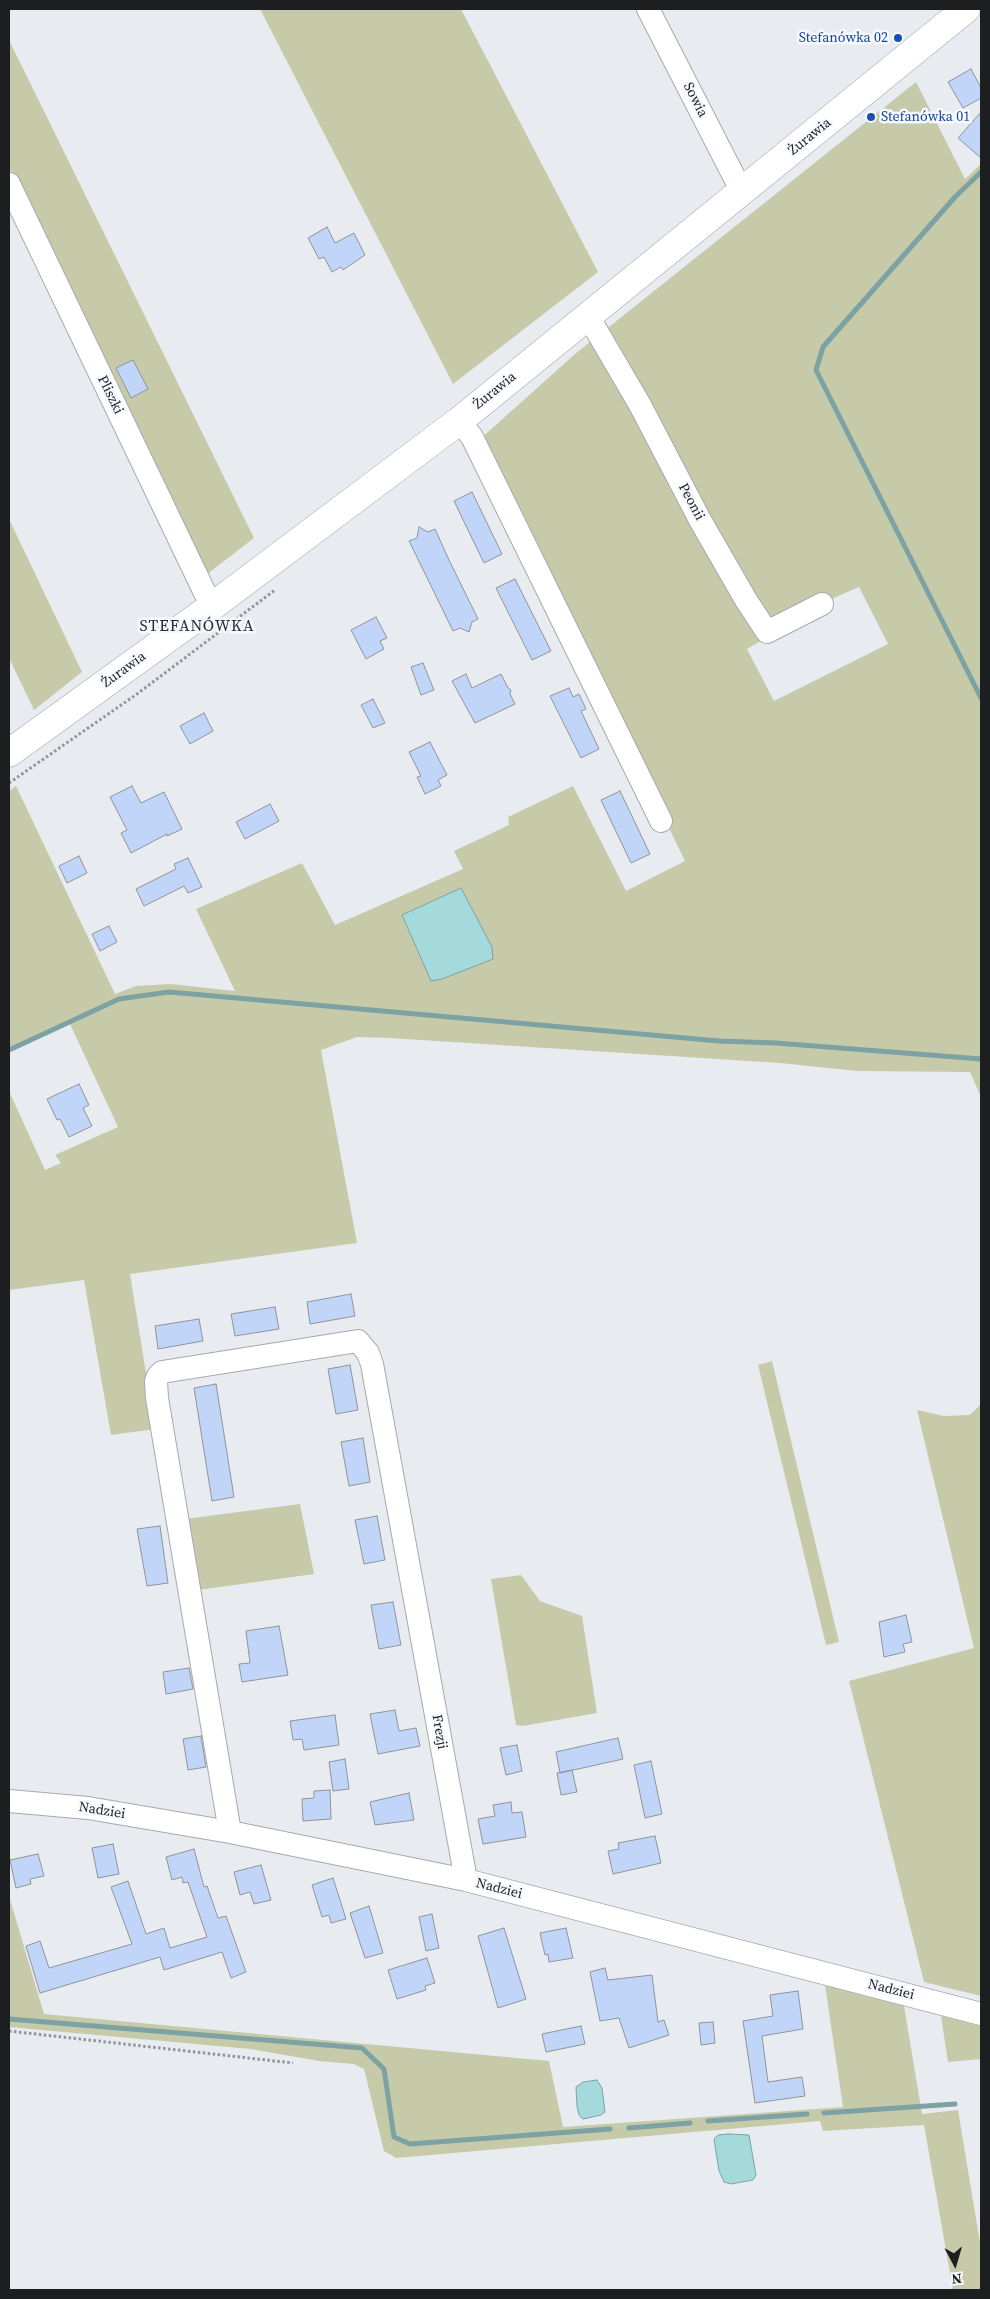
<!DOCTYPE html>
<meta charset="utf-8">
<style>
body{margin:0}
#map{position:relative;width:990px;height:2299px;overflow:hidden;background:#e8ecf1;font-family:"Source Serif 4",serif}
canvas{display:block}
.frame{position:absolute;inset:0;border:10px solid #1d1e20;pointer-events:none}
.north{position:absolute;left:930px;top:2239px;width:50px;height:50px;-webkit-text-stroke:4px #f6f9fe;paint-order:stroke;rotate:174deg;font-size:14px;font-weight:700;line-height:20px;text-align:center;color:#1d1e20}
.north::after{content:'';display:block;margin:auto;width:18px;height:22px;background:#1d1e20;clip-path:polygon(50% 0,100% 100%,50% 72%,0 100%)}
</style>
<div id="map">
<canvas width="990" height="2299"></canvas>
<div class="frame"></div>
<div class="north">N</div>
</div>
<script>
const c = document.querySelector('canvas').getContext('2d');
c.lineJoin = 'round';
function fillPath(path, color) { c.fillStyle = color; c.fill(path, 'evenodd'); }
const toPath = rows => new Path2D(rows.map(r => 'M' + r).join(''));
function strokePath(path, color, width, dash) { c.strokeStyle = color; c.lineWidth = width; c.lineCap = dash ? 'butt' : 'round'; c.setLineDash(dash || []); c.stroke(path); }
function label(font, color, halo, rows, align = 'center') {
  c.font = font + ' "Source Serif 4",serif'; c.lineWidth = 5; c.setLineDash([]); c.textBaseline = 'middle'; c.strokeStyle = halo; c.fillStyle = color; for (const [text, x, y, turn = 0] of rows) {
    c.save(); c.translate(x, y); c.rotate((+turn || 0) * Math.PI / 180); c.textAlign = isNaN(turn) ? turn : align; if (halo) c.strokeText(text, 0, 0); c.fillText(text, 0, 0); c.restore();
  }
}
fillPath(toPath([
 [260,9,461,9,598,272,453,384],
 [9,40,254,538,206,575,9,168],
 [916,82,965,179,981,164,981,1097,970,1072,857,1071,780,1063,390,1038,357,1037,321,1050,357,1243,130,1274,155,1429,111,1435,84,1280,9,1290,9,1091,45,1170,61,1163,55,1155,118,1127,70,1024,10,1052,9,1050,9,791,16,786,115,994,136,986,171,984,235,991,196,909,302,863,335,925,463,869,454,851,509,825,508,817,573,786,626,891,685,861,479,440,575,354],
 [859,587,888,644,774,701,747,649,827,601],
 [9,519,82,672,34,710,9,658],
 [772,1361,839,1642,826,1645,758,1365],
 [981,1404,981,1996,924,1982,849,1681,974,1648,917,1410,944,1416,970,1415],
 [300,1504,314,1574,198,1590,185,1519],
 [521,1575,540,1601,582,1616,597,1713,523,1726,516,1725,491,1579],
 [9,1896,44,2014,549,2061,563,2127,843,2107,825,1985,904,2006,922,2114,958,2110,981,2249,981,2290,953,2290,924,2125,823,2131,820,2121,396,2158,384,2151,364,2069,354,2064,319,2061,250,2049,9,2027],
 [941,2016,981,2026,981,2059,948,2062]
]), '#c7caa9');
const water = toPath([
 [461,888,492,947,493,959,442,979,431,981,402,915,461,888],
 [597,2080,602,2088,605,2112,601,2115,583,2119,579,2115,577,2106,576,2087,583,2082,597,2080],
 [728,2134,749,2135,756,2175,753,2180,731,2184,724,2182,719,2171,714,2139,718,2135,728,2134]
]);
fillPath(water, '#a5dadd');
strokePath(water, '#7ca2a4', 1);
strokePath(toPath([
 [981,172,955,197,823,347,816,370,981,698],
 [9,1050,119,999,169,992,719,1041,776,1043,981,1059],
 [9,2019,362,2048,384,2069,394,2137,410,2144,610,2129],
 [824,2113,955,2104],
 [708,2121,807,2114],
 [629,2128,690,2123]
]), '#7ca2a4', 5);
const building = toPath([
 [971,69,981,88,981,98,963,108,948,82,971,69],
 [981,112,981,158,958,138,981,112],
 [327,227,335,243,354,233,365,255,343,270,341,267,332,272,324,257,319,259,308,238,327,227],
 [133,360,148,389,131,398,116,368,133,360],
 [472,492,502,554,484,563,454,501,472,492],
 [419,527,428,532,435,529,449,560,478,619,472,622,469,632,460,628,453,631,414,551,409,541,417,538,419,527],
 [515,579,551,651,532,660,496,588,515,579],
 [376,617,387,638,380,641,384,649,366,659,351,630,376,617],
 [423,663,434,690,421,695,411,667,423,663],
 [466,674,472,688,501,674,508,688,511,690,510,694,515,704,475,723,452,681,466,674],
 [569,688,573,697,579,694,586,709,581,711,599,749,581,758,550,696,569,688],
 [373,699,385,723,373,728,361,705,373,699],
 [204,713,213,731,190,744,180,726,204,713],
 [430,742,447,775,438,780,441,786,425,794,417,777,421,776,409,752,430,742],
 [132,786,141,803,164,792,182,829,167,836,167,834,131,853,121,833,127,830,110,797,132,786],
 [620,791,650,854,631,863,601,800,620,791],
 [270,804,279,821,245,839,236,822,270,804],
 [79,856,87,873,67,883,59,866,79,856],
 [188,858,202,887,188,893,184,886,144,906,136,889,176,869,174,864,188,858],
 [109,926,117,942,100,951,92,934,109,926],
 [79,1084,89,1105,83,1108,92,1126,69,1137,60,1119,57,1120,47,1099,79,1084],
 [351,1294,355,1316,310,1324,307,1302,351,1294],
 [275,1307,279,1329,235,1336,231,1314,275,1307],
 [199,1319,203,1341,158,1349,155,1326,199,1319],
 [350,1365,358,1410,336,1414,328,1369,350,1365],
 [216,1384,234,1497,212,1501,194,1388,216,1384],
 [363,1438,370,1482,349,1486,341,1442,363,1438],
 [377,1516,385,1560,364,1564,355,1520,377,1516],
 [160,1526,168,1583,147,1586,137,1529,160,1526],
 [393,1602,401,1645,379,1649,371,1605,393,1602],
 [906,1615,912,1642,903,1644,905,1652,884,1657,879,1622,906,1615],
 [279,1626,288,1675,242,1682,239,1664,250,1663,246,1631,279,1626],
 [189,1668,193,1689,166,1694,163,1672,189,1668],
 [395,1710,399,1731,416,1728,420,1746,378,1754,370,1714,395,1710],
 [335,1715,339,1745,304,1750,302,1739,293,1740,290,1721,335,1715],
 [201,1736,206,1767,188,1770,183,1739,201,1736],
 [618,1738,623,1759,560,1773,556,1752,618,1738],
 [517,1745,522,1771,506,1775,500,1748,517,1745],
 [345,1759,349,1789,333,1791,329,1762,345,1759],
 [651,1761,662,1814,645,1818,634,1765,651,1761],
 [572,1770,577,1792,561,1795,557,1773,572,1770],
 [330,1790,331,1819,303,1821,302,1799,314,1798,314,1791,330,1790],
 [409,1793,414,1820,375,1825,370,1802,409,1793],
 [511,1802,512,1813,522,1812,526,1837,483,1844,478,1819,495,1816,493,1805,511,1802],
 [655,1836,661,1863,613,1874,608,1851,619,1849,618,1843,655,1836],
 [113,1844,119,1874,98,1878,92,1848,113,1844],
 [194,1849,204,1887,207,1886,218,1918,226,1916,246,1972,231,1978,222,1952,164,1970,160,1957,40,1993,26,1946,40,1941,49,1968,132,1944,111,1887,128,1881,146,1934,164,1928,170,1948,207,1937,188,1882,183,1883,182,1877,172,1880,166,1857,194,1849],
 [38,1854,44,1876,30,1879,31,1884,16,1888,10,1860,38,1854],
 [261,1865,271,1900,254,1904,250,1892,240,1895,234,1872,261,1865],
 [333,1878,346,1919,331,1923,329,1915,322,1917,312,1885,333,1878],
 [369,1906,383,1953,365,1958,350,1913,369,1906],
 [432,1914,439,1948,426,1951,419,1917,432,1914],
 [504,1928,526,1999,498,2008,478,1936,504,1928],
 [566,1928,573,1958,549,1962,548,1954,545,1955,540,1933,566,1928],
 [427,1958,435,1983,425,1986,426,1990,397,1999,388,1970,427,1958],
 [605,1968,608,1980,652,1975,658,2022,664,2020,669,2035,629,2048,619,2018,600,2021,590,1972,605,1968],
 [798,1991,803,2029,762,2036,768,2082,802,2077,805,2096,755,2103,743,2021,773,2016,770,1995,798,1991],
 [713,2022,715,2043,701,2045,699,2023,713,2022],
 [581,2026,585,2044,546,2052,542,2034,581,2026]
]);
fillPath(building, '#c0d5f8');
strokePath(building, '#909398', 1);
const minor = toPath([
 [648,9,742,192],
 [9,184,205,593,214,605],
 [588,316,640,405,700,520,746,600,767,632,822,604],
 [459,421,472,437,661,821],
 [9,1801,88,1808,230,1832,466,1880,981,2014],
 [230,1832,157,1398,156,1381,158,1376,162,1372,358,1341,368,1353,372,1364,466,1880]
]);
const major = toPath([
 [9,753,214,605,459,421,966,9]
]);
strokePath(minor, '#a6a9ae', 24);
strokePath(major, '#a6a9ae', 29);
strokePath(toPath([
 [9,783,137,694,275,590],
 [9,2031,293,2063]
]), '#919498', 3, [2.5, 2.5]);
strokePath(minor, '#fff', 22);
strokePath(major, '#fff', 28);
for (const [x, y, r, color] of [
 [898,38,5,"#1a4fb4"],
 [871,117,5,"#1a4fb4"]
]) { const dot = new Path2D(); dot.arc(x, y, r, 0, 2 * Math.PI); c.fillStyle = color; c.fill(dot); strokePath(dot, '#f6f9fe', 2); }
label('14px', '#164399', '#f6f9fe', [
 ["Stefanówka 02",888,38],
 ["Stefanówka 01",881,117,"left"]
], 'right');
label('14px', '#1d1e20', '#f6f9fe', [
 ["Sowia",695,100,63],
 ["Żurawia",810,137,-39],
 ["Żurawia",495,391,-39],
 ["Pliszki",110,395,64],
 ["Peonii",691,502,62],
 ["Żurawia",124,670,-36],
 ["Frezji",439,1732,80],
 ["Nadziei",102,1811,9],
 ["Nadziei",499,1889,14],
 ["Nadziei",891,1990,14]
]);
c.letterSpacing = '1px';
label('16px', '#292b2f', '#f6f9fe', [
 ["STEFANÓWKA",197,627]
]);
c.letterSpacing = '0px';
</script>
